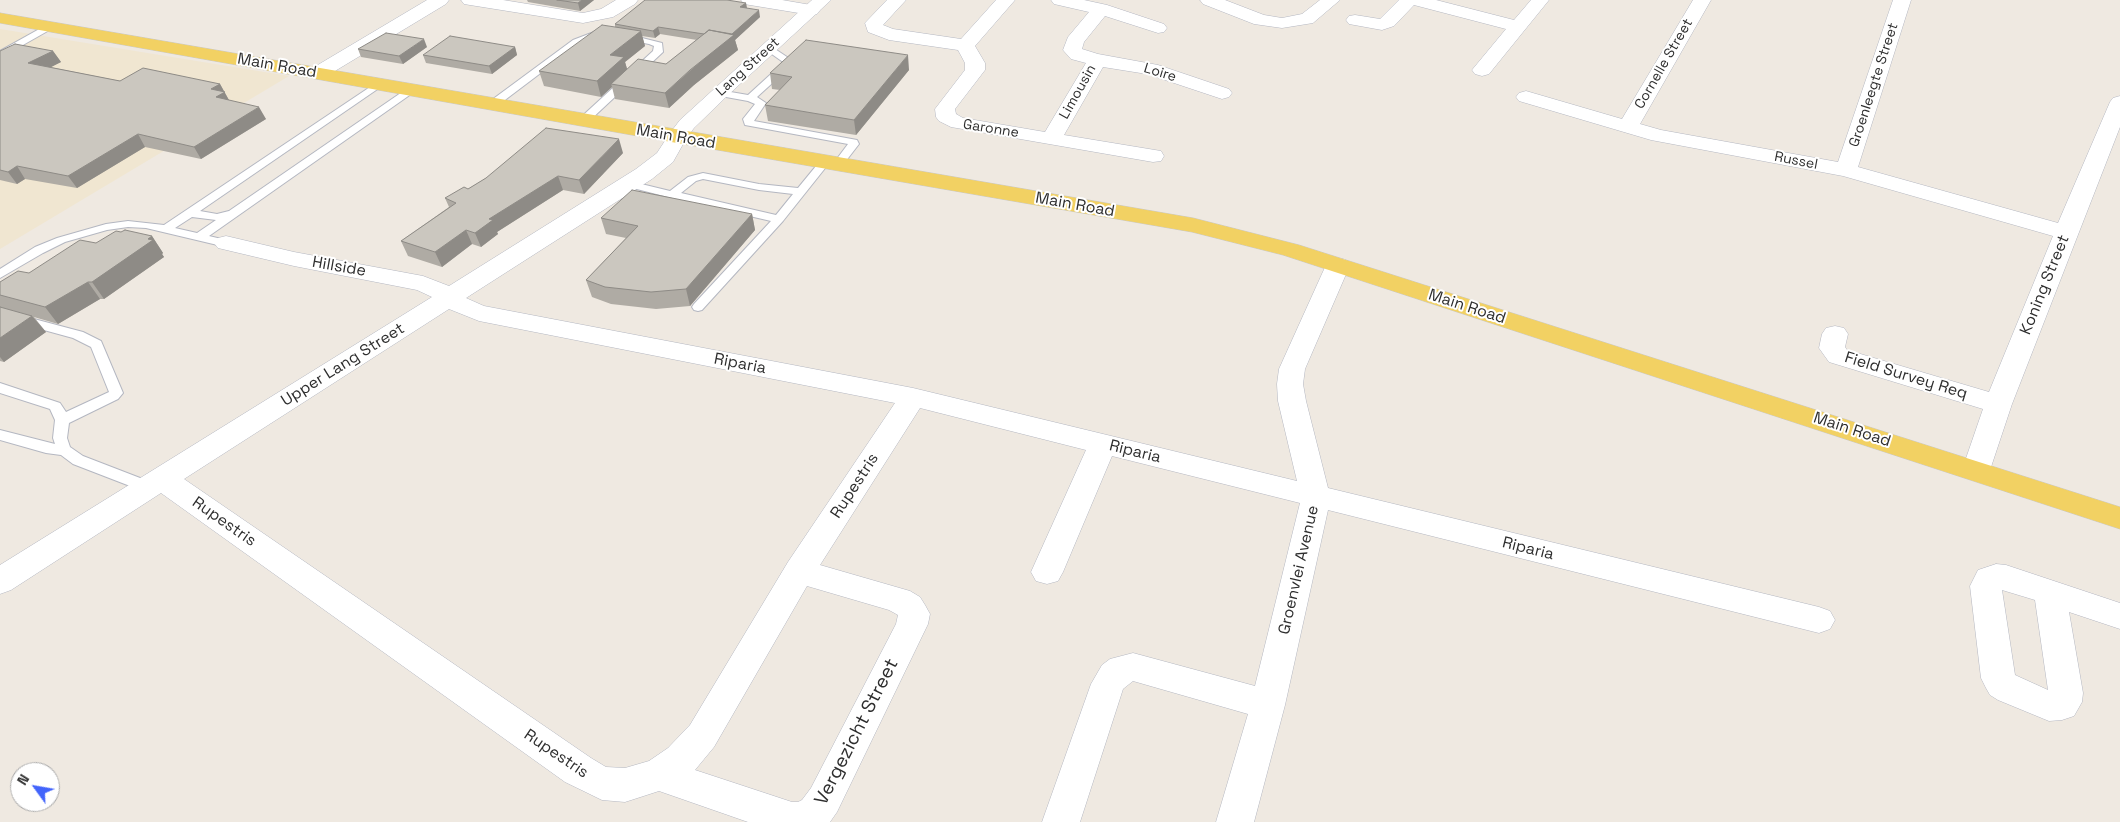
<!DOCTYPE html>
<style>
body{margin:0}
#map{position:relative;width:2120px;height:822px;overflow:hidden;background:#efe9e1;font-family:"Space Grotesk",sans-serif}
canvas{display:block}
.north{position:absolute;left:10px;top:762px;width:50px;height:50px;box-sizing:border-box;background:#fff;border:1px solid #ababab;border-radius:50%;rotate:302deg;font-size:14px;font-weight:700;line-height:20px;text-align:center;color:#2e2e2e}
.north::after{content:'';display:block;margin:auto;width:18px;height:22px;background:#4264fb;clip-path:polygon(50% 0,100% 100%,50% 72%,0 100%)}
</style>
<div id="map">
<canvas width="2120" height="822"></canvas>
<div class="north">N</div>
</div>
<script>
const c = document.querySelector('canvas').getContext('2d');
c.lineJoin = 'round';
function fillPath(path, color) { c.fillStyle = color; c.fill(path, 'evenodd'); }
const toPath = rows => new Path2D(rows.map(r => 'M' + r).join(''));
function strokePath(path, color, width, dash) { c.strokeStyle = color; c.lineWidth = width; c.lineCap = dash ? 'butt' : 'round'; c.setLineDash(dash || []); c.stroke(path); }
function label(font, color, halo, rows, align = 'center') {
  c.font = font + ' "Space Grotesk",sans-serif'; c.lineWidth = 4; c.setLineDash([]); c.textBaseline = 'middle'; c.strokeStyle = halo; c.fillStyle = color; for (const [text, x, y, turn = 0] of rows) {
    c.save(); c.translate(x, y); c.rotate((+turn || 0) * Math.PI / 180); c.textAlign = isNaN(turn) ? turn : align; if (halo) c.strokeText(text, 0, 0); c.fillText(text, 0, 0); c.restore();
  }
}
fillPath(toPath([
 [0,29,289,76,0,249]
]), '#f0e6d1');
const lane = toPath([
 [50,23,55,26,53,28,0,58,0,51,50,23],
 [594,32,602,32,607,35,579,44,497,106,489,106,489,102,573,40,594,32],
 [626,34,662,43,663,52,587,123,579,123,578,121,579,119,653,51,654,46,649,44,623,39,621,37,626,34],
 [769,45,793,61,790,67,757,97,766,103,754,121,857,140,859,144,842,166,834,166,833,164,848,144,745,125,743,119,755,104,748,101,715,95,714,93,719,90,748,95,782,64,783,62,766,50,764,48,769,45],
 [379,81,382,82,382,86,200,211,217,214,229,211,408,88,414,88,414,92,209,236,230,241,232,243,230,245,226,247,146,228,128,227,107,230,65,242,43,253,0,278,0,269,35,247,57,238,106,224,128,221,164,225,379,81],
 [192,217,216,220,197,233,175,228,192,217],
 [825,159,830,162,783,221,702,310,698,311,694,310,692,307,694,304,771,221,668,197,625,186,623,184,629,181,670,191,688,177,703,173,759,184,798,188,821,160,825,159],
 [703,179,759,190,793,194,776,215,681,193,696,181,703,179],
 [0,310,83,332,101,341,123,393,118,399,69,423,67,438,70,447,83,456,153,483,155,487,153,491,148,492,143,491,73,464,61,455,46,453,0,440,0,430,55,444,53,438,55,420,50,409,0,393,0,383,60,403,66,412,109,392,91,347,73,338,0,318,0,310]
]);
const street = toPath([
 [427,0,449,0,446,4,325,77,318,79,311,77,308,73,311,69,427,0],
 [461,0,503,0,583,13,601,9,616,0,638,0,635,4,613,17,583,23,470,5,464,4,461,0],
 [741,0,782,0,817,6,820,10,817,14,811,15,750,5,744,4,741,0],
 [887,0,906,0,883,25,893,29,961,39,996,0,1015,0,975,46,985,63,985,70,955,109,956,114,963,118,1045,132,1086,63,1071,59,1063,50,1068,37,1089,12,1054,4,1051,0,1084,0,1107,5,1164,24,1167,28,1164,32,1158,33,1105,16,1084,42,1082,49,1098,54,1158,65,1229,89,1232,93,1229,97,1222,99,1147,74,1103,67,1064,135,1161,151,1164,156,1161,161,1153,162,951,127,939,121,936,117,935,109,965,70,965,63,958,50,889,40,868,32,865,23,887,0],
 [1200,0,1225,0,1264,15,1282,18,1302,14,1320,0,1340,0,1313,23,1282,28,1254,24,1203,4,1200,0],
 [1399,0,1436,0,1514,20,1531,0,1549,0,1489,74,1482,76,1475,74,1472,70,1506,29,1414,5,1394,26,1382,30,1349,24,1346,20,1349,16,1355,15,1380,19,1399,0],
 [1693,0,1711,0,1640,124,1661,130,1838,162,1893,0,1911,0,1858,167,2058,223,2110,102,2113,98,2120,96,2120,127,2012,404,1990,470,1986,477,1976,481,1966,477,1962,470,1983,409,1829,362,1819,348,1822,334,1826,328,1835,326,1844,328,1848,334,1845,347,1847,350,1989,392,2053,236,1843,176,1651,140,1519,101,1516,97,1519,93,1526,91,1622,119,1693,0],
 [677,131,684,133,687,137,673,162,652,179,466,298,484,306,913,388,1297,481,1278,401,1277,384,1279,369,1326,265,1330,260,1338,258,1346,260,1350,265,1305,369,1303,384,1306,401,1328,488,1819,607,1830,611,1835,620,1830,629,1819,633,1328,510,1285,705,1254,822,1216,822,1248,714,1133,681,1123,689,1080,822,1042,822,1091,684,1102,665,1110,659,1133,653,1255,686,1300,503,1112,456,1063,572,1058,581,1047,584,1036,581,1031,572,1086,450,920,408,820,565,910,591,920,597,925,605,930,614,928,624,837,812,830,822,748,822,659,791,625,802,602,800,565,782,161,493,11,590,0,594,0,565,432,297,417,290,294,266,218,248,214,243,218,238,226,236,294,252,423,276,449,286,636,169,657,153,670,133,677,131],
 [449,309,479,321,895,403,788,562,690,725,668,748,649,761,625,768,606,767,591,758,184,479,449,309],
 [807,586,889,610,898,615,896,624,811,788,802,800,798,802,792,802,695,770,714,747,807,586],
 [1996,564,2006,565,2120,603,2120,629,2069,612,2083,693,2082,702,2074,716,2062,720,2049,721,1998,700,1990,695,1986,688,1981,678,1970,586,1978,570,1996,564],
 [2002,590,2035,600,2048,690,2015,675,2002,590]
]);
const secondary = toPath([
 [812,0,831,0,726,97,694,128,684,141,677,143,670,141,667,137,680,120,812,0]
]);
const primary = toPath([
 [0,13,1193,218,1299,245,2120,507,2120,529,1283,255,1192,232,677,143,0,23,0,13]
]);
strokePath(lane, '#b4b7c1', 2);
strokePath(street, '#b4b7c1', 1);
strokePath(secondary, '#b4b7c1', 1);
strokePath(primary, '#c9c9c9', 1);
fillPath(lane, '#fff');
fillPath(street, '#fff');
fillPath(secondary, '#fff');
fillPath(primary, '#f2d163');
fillPath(toPath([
 [527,0,594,0,580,11,528,2],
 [746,3,747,8,760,17,735,40,738,50,694,85,669,108,615,99,612,87,601,97,544,86,539,71,615,27,615,24],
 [660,34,697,40,666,64,627,69,625,62,645,46,642,36,655,38],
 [427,47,403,64,361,57,358,49],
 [515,47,517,55,492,74,426,63,423,55],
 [0,51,53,51,61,62,50,67,120,81,220,84,229,100,266,119,201,159,145,147,77,188,25,179,17,184,0,180],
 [909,70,856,135,768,121,765,105,780,90,772,89,770,73],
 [623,153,584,194,563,190,497,232,498,234,481,247,472,244,442,267,408,256,401,241,449,207,445,198,468,189,486,178],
 [752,214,755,230,690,306,656,309,611,304,592,297,586,280,626,238,606,234,601,218],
 [121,232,152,236,163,253,162,254,164,257,104,299,100,299,58,324,34,317,46,332,4,362,0,361,0,282,29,273]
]), '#afaba4');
fillPath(toPath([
 [582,0,594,0,580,11,578,3],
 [746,3,747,10,740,7],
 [759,10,760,17,735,40,738,50,694,85,669,108,665,93],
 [658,27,660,34,655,38,653,31],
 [641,31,645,46,625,62,628,72,611,84,612,87,601,97,597,81,610,55],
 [424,39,427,47,403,64,399,56],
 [515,47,517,55,492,74,489,66],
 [53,51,61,62,36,75,28,63],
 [908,55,909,70,856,135,854,120],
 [220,84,231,104,223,109,211,89],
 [259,107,266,119,201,159,194,147],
 [138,134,145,147,77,188,68,176],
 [619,139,623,153,584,194,579,180],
 [17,166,25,179,17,184,8,172],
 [558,176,563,190,497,232,498,234,481,247,475,233,489,219],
 [752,214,755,230,690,306,686,289],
 [466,230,472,244,442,267,435,252],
 [152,236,163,253,162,254,164,257,104,299,92,282],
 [88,282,100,299,58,324,45,307],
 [32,316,46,332,4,362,0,357,0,338]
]), '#8e8b86');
const building = toPath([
 [557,0,582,0,578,3,557,0],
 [645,0,727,0,746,3,740,7,759,10,732,34,709,30,704,34,658,27,653,31,615,24,645,0],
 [602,25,641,31,610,55,624,57,597,81,539,71,602,25],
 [709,30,734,35,690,70,665,93,611,84,638,59,666,64,709,30],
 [386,33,424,39,399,56,358,49,386,33],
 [450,36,515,47,489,66,423,55,450,36],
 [806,40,908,55,854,120,765,105,792,77,770,73,806,40],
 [15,44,53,51,28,63,120,81,143,68,220,84,211,89,225,92,216,97,259,107,194,147,138,134,68,176,17,166,8,172,0,170,0,51,15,44],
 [546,128,619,139,579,180,558,176,489,219,493,220,475,233,466,230,435,252,401,241,456,203,445,198,464,187,468,189,486,178,546,128],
 [632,190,752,214,686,289,651,292,605,287,586,280,638,226,601,218,632,190],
 [125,230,152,236,148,239,153,240,92,282,88,282,45,307,0,295,0,282,18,271,29,273,80,240,96,243,116,231,121,232,125,230],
 [0,307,32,316,0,338,0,307]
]);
fillPath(building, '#cbc7bf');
strokePath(building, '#8e8b86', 1);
label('14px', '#2e2e2e', '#fff', [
 ["Cornelle Street",1664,64,-60],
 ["Lang Street",748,67,-42],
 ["Loire",1160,73,17],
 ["Groenleegte Street",1874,85,-72],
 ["Limousin",1078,92,-61],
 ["Garonne",991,129,9],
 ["Russel",1796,161,11]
]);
label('16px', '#2e2e2e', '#fff', [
 ["Main Road",277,66,10],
 ["Main Road",676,137,10],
 ["Main Road",1075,205,10],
 ["Hillside",339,267,10],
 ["Koning Street",2045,285,-68],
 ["Main Road",1467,307,18],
 ["Riparia",740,364,11],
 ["Upper Lang Street",343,365,-32],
 ["Field Survey Req",1906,376,17],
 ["Main Road",1852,430,18],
 ["Riparia",1135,452,14],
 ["Rupestris",855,486,-57],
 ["Rupestris",224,522,35],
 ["Riparia",1528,549,14],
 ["Groenvlei Avenue",1299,570,-77],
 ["Rupestris",556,754,34]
]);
label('19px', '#2e2e2e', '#fff', [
 ["Vergezicht Street",857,732,-63]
]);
</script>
